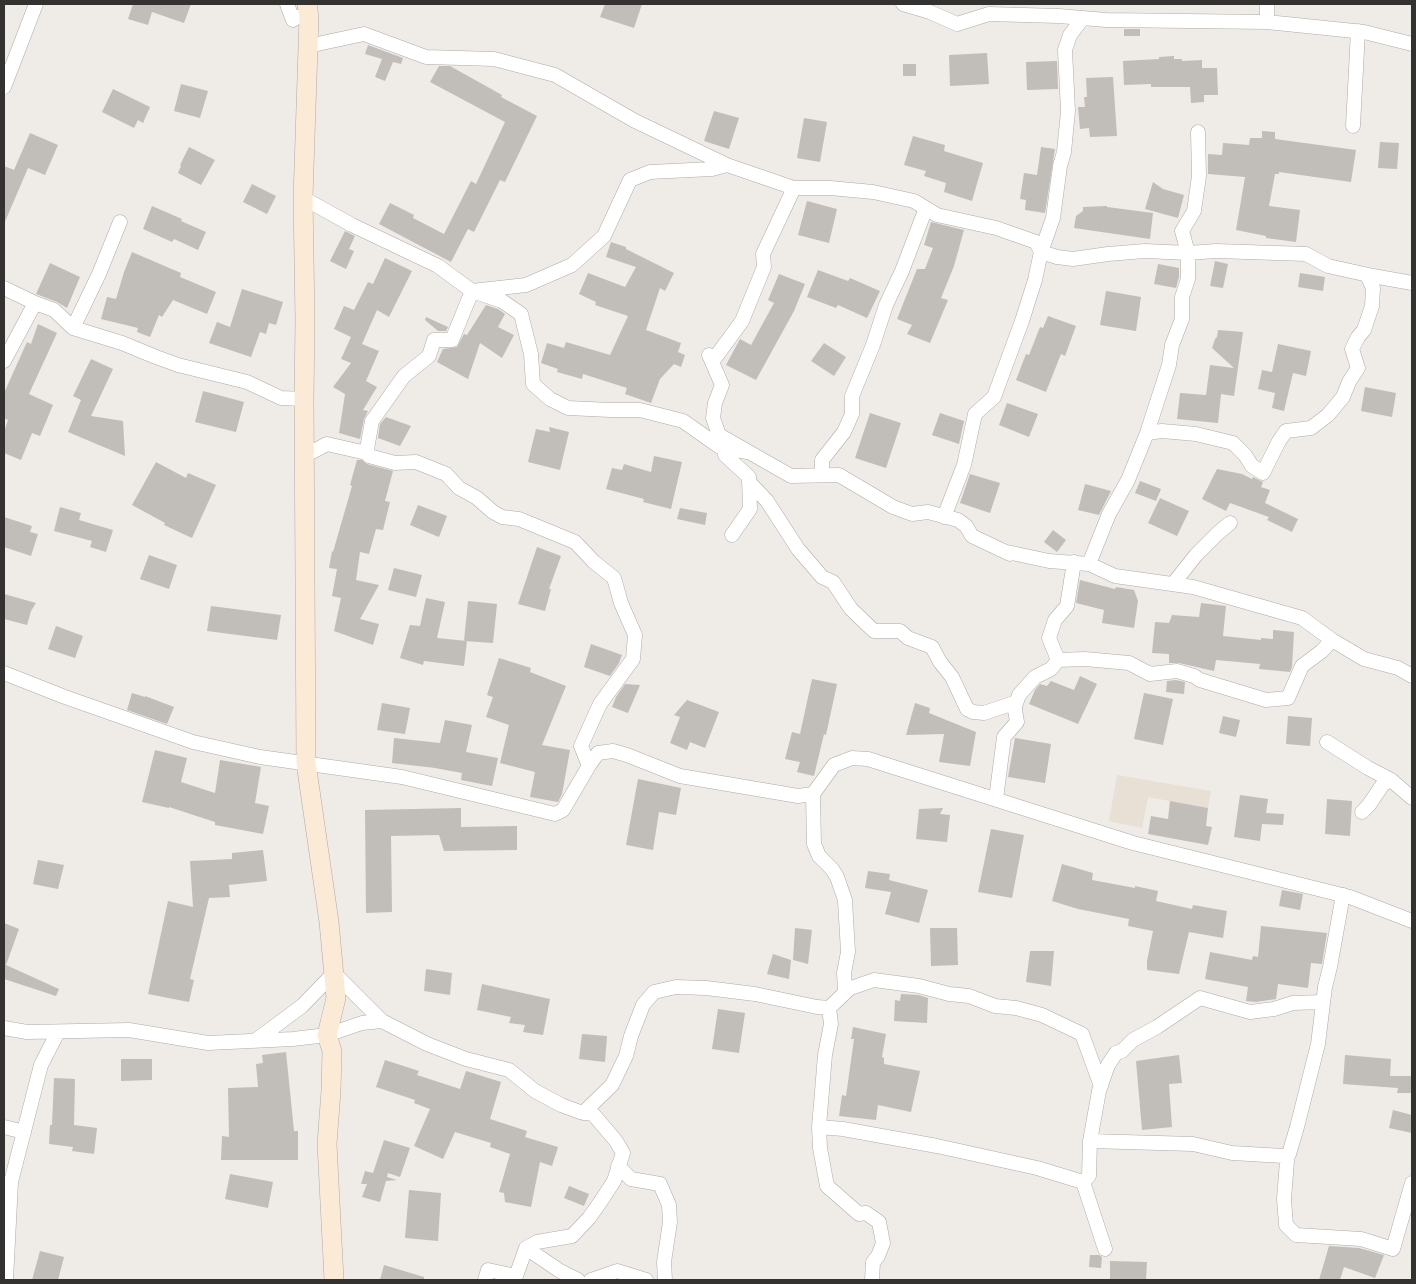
<!DOCTYPE html>
<style>
body{margin:0}
#map{position:relative;width:1416px;height:1284px;overflow:hidden;background:#efebe7;font-family:"Playfair Display",serif}
canvas{display:block}
.frame{position:absolute;inset:0;border:5px solid #343230;pointer-events:none}
</style>
<div id="map">
<canvas width="1416" height="1284"></canvas>
<div class="frame"></div>
</div>
<script>
const c = document.querySelector('canvas').getContext('2d');
c.lineJoin = 'round';
function fillPath(path, color) { c.fillStyle = color; c.fill(path, 'evenodd'); }
const toPath = rows => new Path2D(rows.map(r => 'M' + r).join(''));
function strokePath(path, color, width, dash) { c.strokeStyle = color; c.lineWidth = width; c.lineCap = dash ? 'butt' : 'round'; c.setLineDash(dash || []); c.stroke(path); }
fillPath(toPath([
 [1117,775,1211,791,1208,808,1148,797,1142,828,1109,821]
]), '#e8dfd5');
fillPath(toPath([
 [133,4,191,4,184,23,152,12,148,25,128,19],
 [605,4,642,4,634,28,600,17],
 [1124,29,1140,29,1140,36,1124,36],
 [368,45,403,58,401,64,393,62,385,81,375,77,382,59,365,54],
 [987,53,989,84,950,86,949,55],
 [1174,56,1174,59,1182,59,1182,61,1202,60,1202,68,1217,68,1218,95,1204,95,1204,102,1191,103,1190,87,1151,87,1151,84,1124,85,1123,61,1159,59,1159,57],
 [1057,61,1058,89,1027,90,1026,62],
 [903,64,916,64,916,76,903,76],
 [439,66,450,66,502,95,501,97,537,116,505,182,500,180,474,232,468,229,451,262,379,224,390,203,414,215,413,218,444,234,471,181,476,184,505,122,430,82],
 [1113,77,1117,136,1090,137,1089,128,1080,129,1078,107,1085,107,1084,97,1087,97,1086,78],
 [181,84,208,91,200,118,174,111],
 [113,89,150,107,143,123,138,120,134,128,102,112],
 [714,111,739,118,729,149,704,141],
 [804,118,827,122,820,162,797,158],
 [1262,131,1275,132,1275,139,1356,150,1351,182,1279,172,1279,174,1275,174,1269,206,1300,210,1296,242,1266,238,1266,236,1236,230,1245,177,1208,174,1208,154,1222,155,1223,143,1249,145,1250,138,1262,138],
 [30,133,58,145,45,175,28,168,4,224,4,166,14,170],
 [913,136,945,145,944,151,983,163,972,201,944,192,946,183,924,176,926,171,904,165],
 [1380,142,1399,143,1397,169,1378,168],
 [189,147,215,160,201,185,178,173,181,166,180,165],
 [1041,147,1055,149,1045,213,1025,210,1026,200,1020,199,1024,173,1037,175],
 [1153,182,1163,189,1184,195,1178,218,1145,209],
 [252,184,276,196,267,214,243,202],
 [807,201,837,209,829,243,798,235],
 [152,206,182,219,181,221,206,232,198,250,174,239,172,242,143,229],
 [1107,206,1107,207,1153,213,1150,239,1074,228,1076,216,1083,211,1083,207],
 [931,222,964,230,954,266,941,298,948,300,930,343,907,334,912,325,897,319,917,269,925,269,933,248,924,245],
 [345,231,355,236,349,249,354,251,346,269,330,261],
 [611,242,626,247,626,249,674,273,665,291,660,288,646,330,681,343,678,352,685,355,681,367,674,364,660,379,651,403,625,394,627,388,583,374,582,379,557,372,558,369,541,363,547,343,564,348,566,342,610,355,628,316,595,305,596,302,579,294,588,273,625,287,636,267,606,257],
 [132,252,181,273,180,277,216,292,207,314,173,300,162,317,159,315,150,337,137,332,138,328,101,319,107,297,116,299,124,272],
 [385,258,412,271,389,317,377,310,362,344,379,351,366,381,377,387,363,410,368,411,364,419,360,439,339,433,345,394,333,387,351,363,341,359,351,337,334,329,344,306,354,310,368,282,373,284],
 [1215,261,1228,264,1223,288,1210,286],
 [50,263,80,277,67,308,57,302,36,294],
 [1158,264,1179,268,1179,277,1176,288,1154,284],
 [818,270,848,281,850,278,880,291,867,318,838,305,836,308,807,297],
 [1300,273,1325,277,1323,291,1298,287],
 [779,274,805,284,794,311,756,380,726,365,740,339,751,345,774,303,768,300],
 [242,289,283,302,276,325,269,323,266,334,260,332,251,357,209,343,217,322,230,327],
 [1106,291,1141,297,1136,331,1100,325],
 [486,305,498,309,505,314,498,327,514,335,502,358,480,343,468,379,437,362,443,349,457,347,464,334,467,335],
 [1048,316,1076,326,1065,356,1061,354,1046,392,1016,380,1026,354,1029,355,1040,327,1043,328],
 [426,317,448,327,446,331,438,331,425,320],
 [38,324,57,333,29,394,53,405,40,436,32,433,21,460,4,453,4,432,8,420,4,418,4,393,27,342,31,344],
 [1218,330,1243,332,1234,396,1221,394,1218,423,1177,419,1180,393,1206,395,1210,365,1234,368,1212,348,1215,339,1217,337],
 [824,343,846,357,834,376,811,361],
 [1278,344,1311,351,1306,376,1293,373,1284,411,1272,408,1275,393,1258,389,1262,370,1272,372],
 [91,359,113,369,91,416,123,421,125,456,68,432,81,400,73,396],
 [1365,387,1396,393,1392,417,1361,411],
 [203,391,244,402,236,432,195,422],
 [1007,403,1038,414,1029,437,999,425],
 [870,413,901,423,886,468,855,458],
 [940,413,964,421,959,444,932,435],
 [386,417,411,426,400,446,378,438,380,424],
 [549,427,569,432,560,470,528,462,536,429,550,432],
 [654,456,682,462,671,509,643,502,644,499,606,489,612,468,622,470,624,464,651,472],
 [357,460,362,460,367,464,393,471,385,501,390,502,383,530,376,529,369,554,360,552,356,580,379,585,360,619,379,624,373,645,334,631,341,598,332,596,337,569,329,568,332,551,333,552,352,486,350,485],
 [156,462,186,478,188,473,216,485,192,538,164,525,165,523,132,505],
 [1217,469,1242,474,1252,479,1253,477,1263,482,1261,487,1270,490,1265,503,1298,519,1292,532,1267,520,1269,517,1230,503,1226,511,1202,499],
 [970,474,1000,483,990,513,960,503],
 [1140,481,1161,489,1156,501,1135,493],
 [1085,484,1111,491,1099,515,1078,510],
 [1160,498,1189,511,1177,536,1148,523],
 [418,505,447,516,439,537,410,525],
 [60,507,81,513,79,520,113,530,106,552,90,547,92,541,54,531],
 [680,508,707,513,705,525,677,519],
 [4,517,32,526,30,532,38,534,31,556,4,547],
 [1053,530,1066,540,1057,552,1044,542],
 [537,547,561,556,549,589,551,589,545,611,518,604],
 [149,555,177,565,169,589,140,579],
 [394,568,422,575,416,597,388,590],
 [1080,580,1115,589,1116,587,1134,590,1138,601,1134,628,1102,623,1104,610,1076,603],
 [4,594,36,603,31,611,27,625,4,619],
 [426,598,445,602,437,638,467,641,464,666,424,661,423,665,400,658,410,625,420,626],
 [468,601,497,604,493,643,464,641],
 [1201,603,1226,606,1223,636,1261,640,1261,638,1273,639,1273,630,1294,632,1292,667,1290,672,1259,669,1260,664,1216,660,1214,671,1179,663,1169,663,1169,654,1152,653,1155,622,1169,623,1172,615,1199,617],
 [211,606,281,615,277,640,207,631],
 [56,626,83,636,75,658,48,649],
 [591,644,622,655,619,663,610,676,584,667],
 [499,658,531,668,530,672,566,686,542,745,570,750,562,794,558,802,530,797,535,772,500,763,509,725,486,717,493,697,487,695],
 [1080,676,1097,684,1078,724,1029,704,1035,690,1040,684,1047,686,1051,681,1074,690],
 [812,679,837,684,826,735,824,734,814,776,797,772,800,762,785,759,792,732,800,734],
 [1176,680,1185,682,1184,694,1166,692,1167,681],
 [625,684,640,685,628,713,612,707,616,697],
 [132,693,145,697,145,696,174,707,167,724,127,710],
 [1144,693,1173,699,1163,745,1134,739],
 [687,700,719,712,705,748,690,742,687,750,670,743,680,717,674,715],
 [382,703,410,708,405,734,377,730],
 [915,703,930,708,929,713,976,732,970,766,939,762,944,734,906,735],
 [1223,716,1240,720,1236,737,1219,733],
 [1288,716,1312,718,1310,746,1286,744],
 [445,720,472,725,466,752,498,758,492,786,461,780,462,773,435,768,392,763,394,738,440,743],
 [1015,738,1051,744,1045,783,1008,777],
 [155,750,187,758,181,782,215,793,220,760,261,767,255,803,269,806,263,834,215,825,215,822,169,807,169,808,142,802],
 [638,779,681,788,676,815,659,812,653,850,626,845],
 [1240,795,1268,799,1266,813,1284,814,1283,825,1262,824,1260,841,1234,837],
 [1327,799,1352,801,1350,836,1325,834],
 [1170,801,1208,808,1206,826,1212,827,1208,845,1148,834,1151,816,1168,819],
 [461,808,461,827,517,826,517,850,444,851,439,835,391,836,392,912,366,913,365,810],
 [943,808,940,814,950,815,947,842,916,839,919,809],
 [991,829,1024,835,1012,898,978,892],
 [263,850,267,881,229,885,230,897,209,898,190,979,194,980,189,1002,148,994,168,901,193,907,190,861,232,859,232,853],
 [38,860,64,865,58,889,33,884],
 [1062,864,1093,873,1092,880,1135,888,1135,886,1158,891,1156,901,1192,909,1193,905,1227,911,1223,938,1189,932,1179,974,1147,970,1147,961,1153,931,1128,926,1129,919,1078,909,1052,901],
 [868,871,890,874,889,880,928,890,919,923,885,914,891,892,865,888],
 [1282,890,1303,894,1300,910,1279,906],
 [4,923,19,929,6,965,59,989,56,996,4,979],
 [1261,926,1327,933,1322,964,1311,963,1308,988,1278,984,1276,999,1256,1002,1246,1001,1248,987,1205,979,1210,952,1252,960,1253,956,1258,957],
 [795,928,812,930,808,964,793,960],
 [930,928,957,928,958,965,931,966],
 [1030,951,1054,951,1051,986,1026,982],
 [773,954,791,960,789,979,767,974],
 [426,969,452,973,450,995,424,991],
 [482,984,550,999,543,1035,523,1032,525,1025,509,1023,511,1017,477,1010],
 [901,994,919,995,928,998,927,1023,894,1021,895,1000,900,1001],
 [718,1009,745,1013,739,1053,712,1049],
 [853,1027,886,1034,882,1057,884,1058,884,1064,920,1071,911,1112,878,1105,876,1120,839,1116,842,1095,846,1096,854,1039,851,1039],
 [582,1034,607,1036,605,1062,579,1059],
 [286,1052,294,1131,298,1131,298,1160,221,1160,222,1136,229,1137,228,1088,258,1087,256,1064,263,1063,262,1055],
 [1179,1055,1182,1083,1169,1084,1172,1127,1142,1130,1136,1061],
 [1345,1055,1391,1059,1390,1076,1412,1076,1412,1093,1397,1093,1398,1088,1343,1084],
 [121,1059,152,1059,152,1080,121,1081],
 [385,1060,419,1071,417,1075,460,1089,466,1071,501,1082,490,1119,527,1131,525,1137,558,1147,552,1166,540,1162,531,1207,505,1202,504,1193,499,1192,510,1154,490,1147,491,1143,455,1132,443,1159,414,1146,430,1109,414,1103,415,1100,376,1087],
 [54,1078,75,1079,74,1125,97,1128,94,1154,72,1151,73,1147,49,1144,50,1125,52,1125],
 [1393,1110,1412,1115,1412,1133,1389,1128],
 [384,1140,410,1148,400,1177,388,1173,387,1177,397,1180,386,1181,380,1202,362,1197,367,1184,361,1184,365,1171,373,1173],
 [230,1174,273,1182,268,1208,225,1199],
 [569,1186,589,1194,584,1206,564,1198],
 [409,1190,441,1193,438,1241,405,1238],
 [1329,1246,1359,1248,1384,1255,1375,1278,1344,1267,1340,1280,1319,1280],
 [40,1251,64,1257,58,1280,32,1280],
 [1090,1255,1099,1255,1102,1257,1101,1268,1089,1267],
 [1110,1261,1147,1262,1146,1280,1110,1280],
 [384,1265,424,1277,424,1280,380,1280]
]), '#c1bdb9');
const street = toPath([
 [287,4,293,20,297,17,309,17],
 [903,4,930,12,957,24,989,14,1059,16,1106,20,1267,22,1364,32,1412,44],
 [1083,18,1070,35,1065,50,1068,111,1064,152,1060,166,1053,218,1041,252,1057,257,1073,259,1108,254,1145,251,1188,253,1216,251,1306,254,1328,266,1373,276,1412,283],
 [1267,22,1267,4],
 [308,46,364,34,426,57,494,59,555,75,635,121,727,165],
 [4,87,36,4],
 [1353,126,1358,31],
 [303,198,352,225,438,266,472,291,502,301,521,314,531,354,533,384,550,399,568,408,610,410,640,410,683,421,720,447,746,452],
 [4,288,35,303,54,310,73,328,122,343,156,357,178,365,247,382,281,398,304,399],
 [73,328,99,274,120,222],
 [709,355,722,385,715,403,713,418,719,435,791,476,839,475,893,507,912,514,928,512,958,520,966,526,972,536,1010,554],
 [4,361,35,303],
 [712,362,742,321,764,267,763,254,794,188],
 [1147,433,1169,365,1172,345,1182,319,1182,297,1188,279,1188,253,1182,231,1194,211,1199,176,1198,132],
 [367,449,369,456,395,463,416,462,446,474,459,488,477,498,493,512,502,517,519,519,575,542,594,562,614,578,621,603,635,635,633,659,600,704,581,746,589,766],
 [730,449,725,455,749,477,750,509,732,535],
 [304,456,327,444,362,452,367,449,372,421,377,414,404,376,429,356,434,340,452,340,472,291,526,285,572,265,604,236,630,180,650,172,712,169,727,165,794,188,830,188,873,192,914,201,937,215,996,228,1036,242,1041,252,1035,280,1022,321,994,397,975,414,964,465,944,517],
 [822,475,822,460,844,432,852,414,852,396,873,345,886,305,902,271,926,208],
 [749,482,767,501,798,549,822,577,833,582,851,609,874,631,900,631,908,638,932,647,940,662,952,677,967,709,973,712,984,713,1014,703,1017,722,1004,737,996,799],
 [1007,552,1049,561,1089,564,1109,514,1128,480,1147,433,1162,431,1196,434,1233,443,1245,455,1252,466,1263,473,1279,441,1286,431,1311,428,1328,415,1343,397,1349,382,1358,368,1352,349,1358,337,1364,330,1372,306,1373,288,1367,275],
 [1089,564,1115,576,1193,587,1302,618,1332,640,1364,659,1398,668,1412,676],
 [1173,584,1196,555,1218,533,1230,523],
 [1058,660,1049,638,1055,620,1067,606,1074,562],
 [4,673,65,697,193,742,260,757,402,777,555,814,563,810,590,764,598,753,613,751,627,755,680,776,798,796,813,794,834,765,852,758,868,759,1133,843,1350,897,1412,921],
 [1014,709,1019,695,1035,677,1051,669,1058,660,1085,659,1129,663,1150,674,1177,671,1194,676,1200,680,1266,700,1288,698,1302,666,1322,651,1332,640],
 [1327,742,1368,768,1391,780,1412,798],
 [813,794,814,844,819,856,832,869,837,877,845,900,848,952,844,973,845,990,874,980,919,986,949,994,969,996,995,1006,1016,1008,1042,1015,1082,1034,1101,1086],
 [1362,812,1369,805,1383,784,1391,780],
 [4,1028,27,1032,129,1030,208,1043,293,1039,327,1035,362,1023,382,1021],
 [256,1040,302,1006,334,973,382,1021,427,1044,466,1059,509,1070,535,1091,561,1105,580,1112,593,1114,616,1141,623,1153,614,1181,601,1201,589,1218,572,1236,537,1242,526,1248,516,1276,488,1270,485,1280],
 [583,1113,612,1085,626,1056,631,1036,643,1005,654,992,676,987,706,988,755,994,817,1007,829,1008],
 [4,1127,24,1132],
 [819,1127,825,1055,831,1024,829,1008,849,989],
 [1090,1141,1099,1091,1108,1065,1116,1053,1122,1051,1133,1040,1157,1027,1200,998,1250,1012,1274,1009,1293,1003,1323,1002],
 [1284,1156,1289,1154,1297,1127,1318,1044,1325,987,1330,967,1343,895],
 [618,1166,631,1179,660,1184,669,1205,670,1222,664,1262,665,1280],
 [1083,1182,1089,1176,1090,1141,1193,1144,1232,1153,1284,1156,1287,1161,1284,1199,1286,1225,1296,1235,1361,1239,1393,1249,1412,1183],
 [526,1248,560,1271,578,1280],
 [6,1280,11,1182,41,1065,58,1032],
 [591,1280,617,1271,646,1280],
 [872,1280,873,1262,878,1256,883,1243,879,1222,866,1213,859,1214,827,1186,820,1148,819,1127,843,1129,937,1146,1037,1168,1083,1182,1105,1249]
]);
const secondary = toPath([
 [307,4,309,17,303,198,305,320,304,399,306,763,329,922,336,998,327,1035,332,1051,331,1091,327,1144,334,1280]
]);
strokePath(street, '#aeaba6', 15);
strokePath(secondary, '#aeaba6', 20);
strokePath(street, '#fff', 14);
strokePath(secondary, '#fbebd6', 19);
</script>
